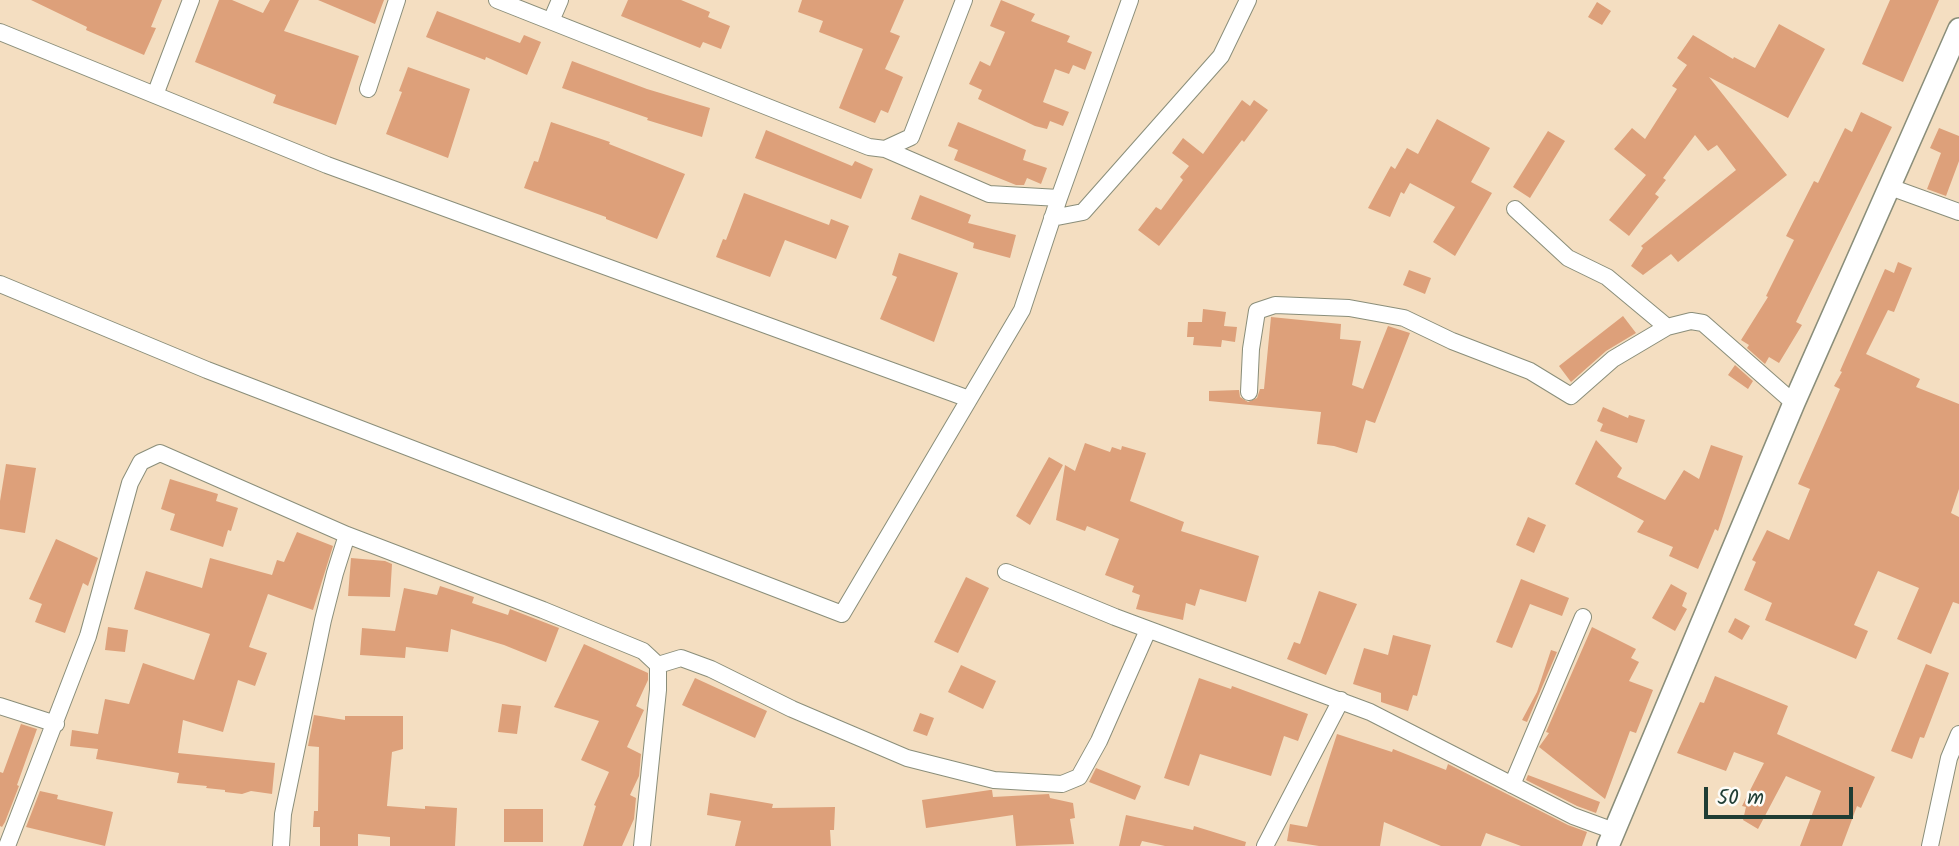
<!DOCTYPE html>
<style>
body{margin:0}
#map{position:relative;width:1959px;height:846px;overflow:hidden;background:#f4dec1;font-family:Kalam,sans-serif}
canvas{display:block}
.scale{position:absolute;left:1704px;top:787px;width:149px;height:32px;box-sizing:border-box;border:4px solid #1f3d34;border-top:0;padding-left:9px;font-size:21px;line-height:24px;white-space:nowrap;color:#1f3d34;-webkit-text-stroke:5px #fdfcf7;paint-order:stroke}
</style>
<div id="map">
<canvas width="1959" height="846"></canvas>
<div class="scale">50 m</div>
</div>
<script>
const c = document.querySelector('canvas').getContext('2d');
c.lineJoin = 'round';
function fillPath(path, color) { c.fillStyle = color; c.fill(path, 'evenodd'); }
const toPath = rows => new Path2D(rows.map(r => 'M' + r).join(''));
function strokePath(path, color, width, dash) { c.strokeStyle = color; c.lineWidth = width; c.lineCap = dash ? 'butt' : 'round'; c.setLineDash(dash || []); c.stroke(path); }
fillPath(toPath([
 [31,0,162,0,151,27,156,28,144,55,86,30,87,27],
 [219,0,232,0,263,13,270,0,299,0,284,31,359,56,336,125,273,103,276,95,195,62],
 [318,0,384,0,375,24],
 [628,0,681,0,710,12,708,17,730,26,721,49,703,42,700,48,621,16],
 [802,0,904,0,890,32,900,36,885,69,903,77,888,113,881,110,875,123,839,108,863,49,819,32,823,21,798,12],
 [1001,0,1035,14,1031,21,1070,36,1067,42,1092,52,1085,70,1073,65,1069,74,1055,69,1043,102,1069,112,1063,126,1050,121,1047,129,1035,126,978,99,982,90,969,84,980,61,990,66,1005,32,990,26],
 [1890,0,1939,0,1903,82,1862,64],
 [1597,2,1611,11,1602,25,1588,17],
 [437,11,520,43,524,35,541,42,527,75,486,57,485,60,426,37],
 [1779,24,1825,49,1788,118,1709,77,1787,175,1678,262,1671,254,1643,275,1631,266,1643,248,1641,246,1736,170,1717,145,1708,151,1695,135,1663,178,1666,180,1655,194,1659,197,1629,236,1609,220,1646,175,1614,149,1632,128,1645,139,1677,89,1672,86,1687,65,1677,58,1693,35,1733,59,1734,57,1755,68],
 [572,61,647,89,710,108,702,137,647,120,648,118,562,88],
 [408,67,470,89,448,158,386,134,402,92,399,91],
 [1242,100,1250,106,1254,100,1268,110,1244,142,1242,140,1159,246,1138,230,1156,207,1161,210,1183,180,1180,177,1189,166,1172,153,1183,138,1203,154],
 [1861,112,1892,127,1796,322,1802,325,1779,363,1769,357,1765,364,1747,348,1749,345,1741,340,1768,297,1766,296,1794,240,1786,236,1814,181,1818,183,1845,128,1852,132],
 [1437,119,1490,148,1471,182,1492,193,1455,256,1433,242,1455,207,1410,183,1404,194,1401,192,1390,217,1368,208,1391,166,1395,169,1407,148,1418,154],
 [551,122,610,142,609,144,685,174,657,239,606,219,606,217,524,188,534,161,538,162],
 [958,122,1026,150,1023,160,1047,168,1041,184,1027,178,1024,185,1016,185,954,160,958,150,948,146],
 [1939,128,1959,136,1959,161,1946,196,1927,189,1941,153,1930,148],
 [766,130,852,166,855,161,873,169,861,199,755,158],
 [1548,131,1565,141,1530,198,1513,187],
 [744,193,829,225,831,219,849,226,836,259,785,240,770,277,716,257,723,239,726,240],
 [920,195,971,215,968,223,1016,235,1010,258,973,248,974,243,911,219],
 [899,253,958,273,934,342,880,319,897,277,892,275],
 [1898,262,1912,268,1894,312,1888,310,1866,354,1920,379,1916,387,1959,404,1959,489,1951,513,1959,517,1959,604,1953,602,1931,654,1897,639,1919,588,1878,571,1854,625,1868,631,1856,659,1765,620,1772,603,1744,590,1756,562,1752,560,1767,530,1789,540,1810,489,1798,484,1840,389,1834,386,1842,372,1840,371,1885,269,1894,273],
 [1409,270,1431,278,1425,294,1403,285],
 [1203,309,1226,312,1224,326,1237,327,1235,342,1222,340,1221,347,1193,345,1194,337,1187,337,1188,322,1202,322],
 [1623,316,1636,333,1606,351,1571,382,1559,366],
 [1271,317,1341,324,1340,339,1361,341,1352,385,1363,389,1388,326,1410,333,1375,423,1366,420,1357,453,1334,446,1317,444,1321,412,1209,401,1209,391,1239,390,1240,397,1248,402,1257,398,1260,389,1264,389],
 [1735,365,1753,381,1748,389,1728,375],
 [1603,407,1628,418,1629,415,1645,420,1637,443,1600,431,1603,424,1597,421],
 [1596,440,1622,468,1617,477,1665,500,1684,470,1699,479,1711,445,1743,456,1718,531,1715,529,1698,569,1669,556,1673,547,1637,532,1644,521,1575,484],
 [1085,443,1110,452,1112,447,1121,450,1122,446,1146,453,1130,501,1184,522,1181,531,1259,556,1246,602,1200,589,1195,606,1186,603,1183,620,1136,609,1140,595,1132,592,1134,586,1105,575,1119,539,1087,526,1085,531,1056,520,1065,465,1075,471],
 [1049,457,1063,465,1030,525,1016,516],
 [6,464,36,468,25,533,0,529,0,501],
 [170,479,218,494,216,501,238,508,231,531,228,530,223,547,170,530,175,514,161,509],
 [1528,517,1546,525,1534,553,1516,545],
 [297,532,333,546,313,610,268,594,249,647,267,653,255,686,238,680,223,732,183,720,178,753,275,763,272,794,251,791,242,794,225,792,225,790,206,788,207,786,177,783,179,773,96,759,98,749,70,746,72,730,98,734,105,699,129,704,143,663,194,680,210,634,134,609,146,571,202,588,210,558,272,575,277,560,284,562],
 [56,539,98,558,88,586,83,583,65,633,35,622,42,604,29,599],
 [351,558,385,561,392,564,390,597,348,596],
 [966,577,989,588,958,653,934,642],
 [1521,579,1569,598,1562,616,1530,604,1512,648,1496,642],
 [1671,584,1687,593,1682,606,1687,609,1675,631,1652,618],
 [440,586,474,597,472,603,508,615,510,609,559,628,546,662,504,645,451,629,448,652,406,647,405,658,360,655,362,628,395,631,404,588,437,595],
 [1319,591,1357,604,1326,675,1287,659,1294,642,1300,644],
 [1735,618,1750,626,1742,640,1728,632],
 [108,627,128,630,125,652,105,650],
 [1592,627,1636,649,1631,658,1639,662,1629,681,1653,690,1636,733,1630,731,1605,799,1539,747,1549,733,1546,732],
 [1393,635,1431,645,1417,696,1413,695,1408,711,1381,702,1381,693,1353,684,1364,648,1388,655],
 [584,644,648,673,648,680,636,706,644,710,627,747,641,754,639,776,630,795,636,798,634,819,622,846,583,846,596,806,594,805,609,772,581,760,599,721,554,707],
 [1551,650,1557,652,1527,722,1522,720,1537,692],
 [1926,664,1949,673,1924,738,1920,737,1912,759,1891,751],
 [961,665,996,681,983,709,948,692],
 [1715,676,1788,706,1777,734,1875,777,1861,808,1857,806,1842,846,1800,846,1821,791,1786,776,1758,829,1743,820,1746,807,1742,806,1764,763,1734,752,1726,771,1677,753,1700,702,1704,703],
 [695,678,767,711,755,738,682,705],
 [1199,678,1231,689,1232,686,1308,714,1298,741,1284,736,1271,776,1200,754,1189,786,1164,778],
 [502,704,521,706,517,734,498,732],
 [920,713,934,718,927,736,913,731],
 [314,715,345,720,345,716,403,716,403,749,392,752,387,806,425,809,425,806,457,808,455,846,390,846,390,837,358,834,358,846,320,846,320,827,313,827,314,811,318,811,319,747,308,746],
 [21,724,37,729,17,785,19,786,5,822,2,827,0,826,0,772,3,773],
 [1337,734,1392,752,1393,749,1446,770,1448,764,1568,825,1587,832,1582,846,1521,846,1486,833,1481,846,1441,846,1384,822,1380,846,1319,846,1287,841,1290,824,1307,827],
 [1096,768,1141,786,1135,800,1089,782],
 [1528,775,1600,802,1596,813,1577,806,1526,780],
 [990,790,992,790,993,797,1049,794,1050,798,1073,803,1075,818,1070,819,1074,844,1016,846,1013,815,926,828,922,800],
 [40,791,58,795,57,799,113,812,105,846,26,827],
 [710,793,773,804,772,808,835,807,834,830,830,830,831,846,735,846,741,821,707,815],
 [504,809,543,809,543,842,504,842],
 [1126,815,1193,830,1194,826,1246,842,1245,846,1165,846,1142,841,1140,846,1119,846]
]), '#dda07a');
const street = toPath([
 [497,0,869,147,885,149,911,137,964,0],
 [551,21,560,0],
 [0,32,327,165,969,399],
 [368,89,397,0],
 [155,95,191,0],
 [1890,187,1959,212],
 [1059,198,1130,0],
 [1515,209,1568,258,1607,277,1667,327],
 [1052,218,1083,212,1221,56,1248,0],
 [0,284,207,370,842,614,1022,310,1059,198,989,194,885,149],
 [1249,392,1251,349,1257,311,1275,305,1349,308,1404,318,1452,341,1530,371,1571,396,1613,359,1667,327,1691,321,1703,323,1794,403],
 [1006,572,1115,617,1370,712,1573,816,1614,831],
 [658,665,681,658,711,669,792,709,907,758,994,780,1062,784,1079,777,1099,741,1148,630],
 [0,706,56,724],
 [1512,785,1583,617],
 [7,846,88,636,130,483,141,462,160,453,347,535,543,610,643,651,658,665,658,690,642,846],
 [281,846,283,814,323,620,335,573,347,535],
 [1265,846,1341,700],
 [1930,846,1949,758,1959,734]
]);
const secondary = toPath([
 [1608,846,1794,403,1959,29]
]);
strokePath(street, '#8a8e7a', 18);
strokePath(secondary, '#8a8e7a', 24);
strokePath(street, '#fff', 16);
strokePath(secondary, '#fff', 21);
</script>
